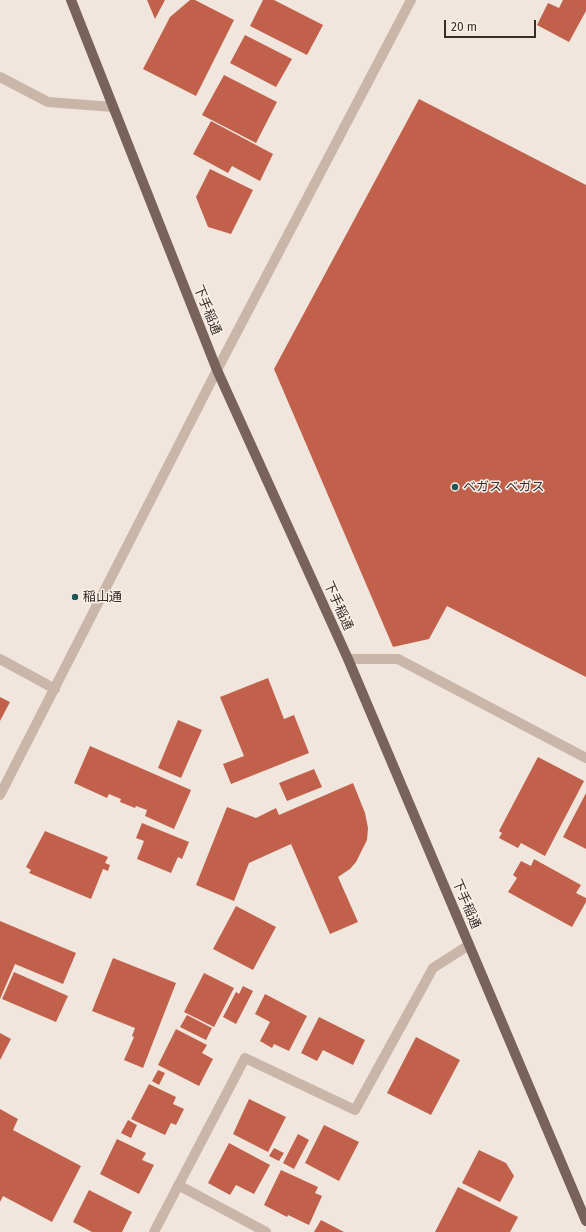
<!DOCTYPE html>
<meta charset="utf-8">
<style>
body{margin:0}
#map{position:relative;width:586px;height:1232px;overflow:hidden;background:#f1e6dd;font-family:"Fira Sans",sans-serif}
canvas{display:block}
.scale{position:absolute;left:444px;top:20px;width:92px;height:18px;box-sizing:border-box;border:2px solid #362c29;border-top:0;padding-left:5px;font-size:12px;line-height:14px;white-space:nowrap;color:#362c29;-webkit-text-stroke:3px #f9f1e9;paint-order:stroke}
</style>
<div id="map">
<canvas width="586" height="1232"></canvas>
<div class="scale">20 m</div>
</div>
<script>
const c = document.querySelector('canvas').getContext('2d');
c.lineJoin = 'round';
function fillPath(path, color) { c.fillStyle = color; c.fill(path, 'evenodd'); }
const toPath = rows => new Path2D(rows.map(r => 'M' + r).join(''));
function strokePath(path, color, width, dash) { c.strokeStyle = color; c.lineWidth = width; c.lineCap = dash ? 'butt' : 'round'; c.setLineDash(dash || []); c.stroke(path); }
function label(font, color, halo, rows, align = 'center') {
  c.font = font + ' "Fira Sans","Noto Sans JP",sans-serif'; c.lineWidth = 3; c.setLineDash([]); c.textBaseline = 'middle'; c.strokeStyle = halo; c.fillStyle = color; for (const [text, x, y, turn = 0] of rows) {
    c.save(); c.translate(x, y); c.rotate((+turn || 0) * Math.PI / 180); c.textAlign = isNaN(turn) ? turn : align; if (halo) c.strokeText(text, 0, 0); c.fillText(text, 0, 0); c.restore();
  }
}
fillPath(toPath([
 [147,0,165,0,155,19],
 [190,0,195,0,234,20,196,96,143,69,170,17],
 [263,0,274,0,323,25,307,55,250,26],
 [563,0,586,0,586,11,569,42,537,25,548,3,559,8],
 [245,35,292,59,276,87,230,63],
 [224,75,277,102,256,143,202,115],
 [419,99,586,185,586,677,447,606,429,639,393,647,274,369],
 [211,121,273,154,260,181,232,166,228,173,193,154],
 [210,169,253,190,231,234,208,227,196,197],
 [268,678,284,719,294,715,309,753,231,784,223,764,244,756,220,697],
 [0,697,10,702,0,721],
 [178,720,202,730,181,778,158,768],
 [90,746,191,790,174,829,145,816,147,810,136,806,135,808,120,802,121,799,109,794,107,798,74,783],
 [538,757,584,781,545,856,521,843,518,848,499,838,502,833,499,831],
 [314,769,322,787,287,801,279,783],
 [353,783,365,813,368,828,367,840,356,862,350,869,338,877,358,922,330,934,291,844,249,863,234,901,196,885,227,807,256,818,276,808,279,815],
 [586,793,586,849,563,837],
 [142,823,189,842,182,859,178,857,171,873,137,859,144,841,136,838],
 [45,831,108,857,105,863,110,865,108,871,103,869,91,899,29,873,31,870,26,867],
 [534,859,581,885,576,893,586,898,586,902,572,927,508,892,517,878,513,875,521,861,531,866],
 [236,906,276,927,253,970,213,949],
 [0,921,76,953,63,984,15,964,0,999],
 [113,958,176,983,143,1068,124,1060,134,1037,132,1036,135,1028,92,1011],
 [14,972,68,996,56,1022,2,999],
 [204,973,234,988,214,1027,184,1012],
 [243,986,253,991,236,1024,223,1017,236,992,239,994],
 [265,994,307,1016,289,1051,274,1044,272,1048,260,1041,270,1022,255,1014],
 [187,1015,212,1028,206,1040,180,1027],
 [319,1017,365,1040,353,1065,323,1050,317,1061,301,1053],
 [176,1029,207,1045,202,1053,213,1059,199,1086,158,1065],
 [0,1033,11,1039,0,1060],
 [416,1037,460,1060,431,1115,387,1093],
 [158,1070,165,1073,159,1085,152,1081],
 [149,1084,176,1097,173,1104,184,1109,176,1125,171,1123,165,1135,131,1119],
 [249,1099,286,1117,268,1152,233,1134],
 [0,1109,18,1119,13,1130,81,1166,52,1222,3,1196,0,1202],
 [128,1120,137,1125,131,1138,121,1133],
 [324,1125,359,1142,339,1181,305,1163],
 [298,1134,309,1140,294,1169,283,1163],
 [117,1139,146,1153,142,1160,154,1165,139,1194,100,1174],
 [229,1143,270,1165,254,1194,236,1185,230,1195,208,1183],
 [274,1148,284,1153,279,1161,269,1156],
 [479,1150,506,1163,514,1176,500,1202,462,1183],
 [281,1170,318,1187,315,1193,322,1196,309,1225,288,1215,287,1217,264,1205],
 [458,1187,518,1217,510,1232,435,1232],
 [89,1190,132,1212,122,1232,92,1232,73,1222],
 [321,1220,344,1232,314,1232]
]), '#c1614b');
strokePath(toPath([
 [0,77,48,102,113,107],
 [0,659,55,689],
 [348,659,398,659,586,758],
 [0,795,217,370,411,0],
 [178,1185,266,1232],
 [154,1232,245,1058,355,1110,433,968,469,945]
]), '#c9b6a9', 10);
strokePath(toPath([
 [71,0,217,370,348,659,586,1221]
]), '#78625a', 10);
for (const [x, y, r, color] of [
 [455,487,4,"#205656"],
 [75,597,4,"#205656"]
]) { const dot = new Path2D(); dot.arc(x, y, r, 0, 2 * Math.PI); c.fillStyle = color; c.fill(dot); strokePath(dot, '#f9f1e9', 1.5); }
label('13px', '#362c29', '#f9f1e9', [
 ["下手稲通",207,310,68],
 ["下手稲通",338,606,66],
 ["下手稲通",466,904,67]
]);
label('13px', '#362c29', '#f9f1e9', [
 ["ベガス ベガス",463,487],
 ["稲山通",83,597]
], 'left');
</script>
